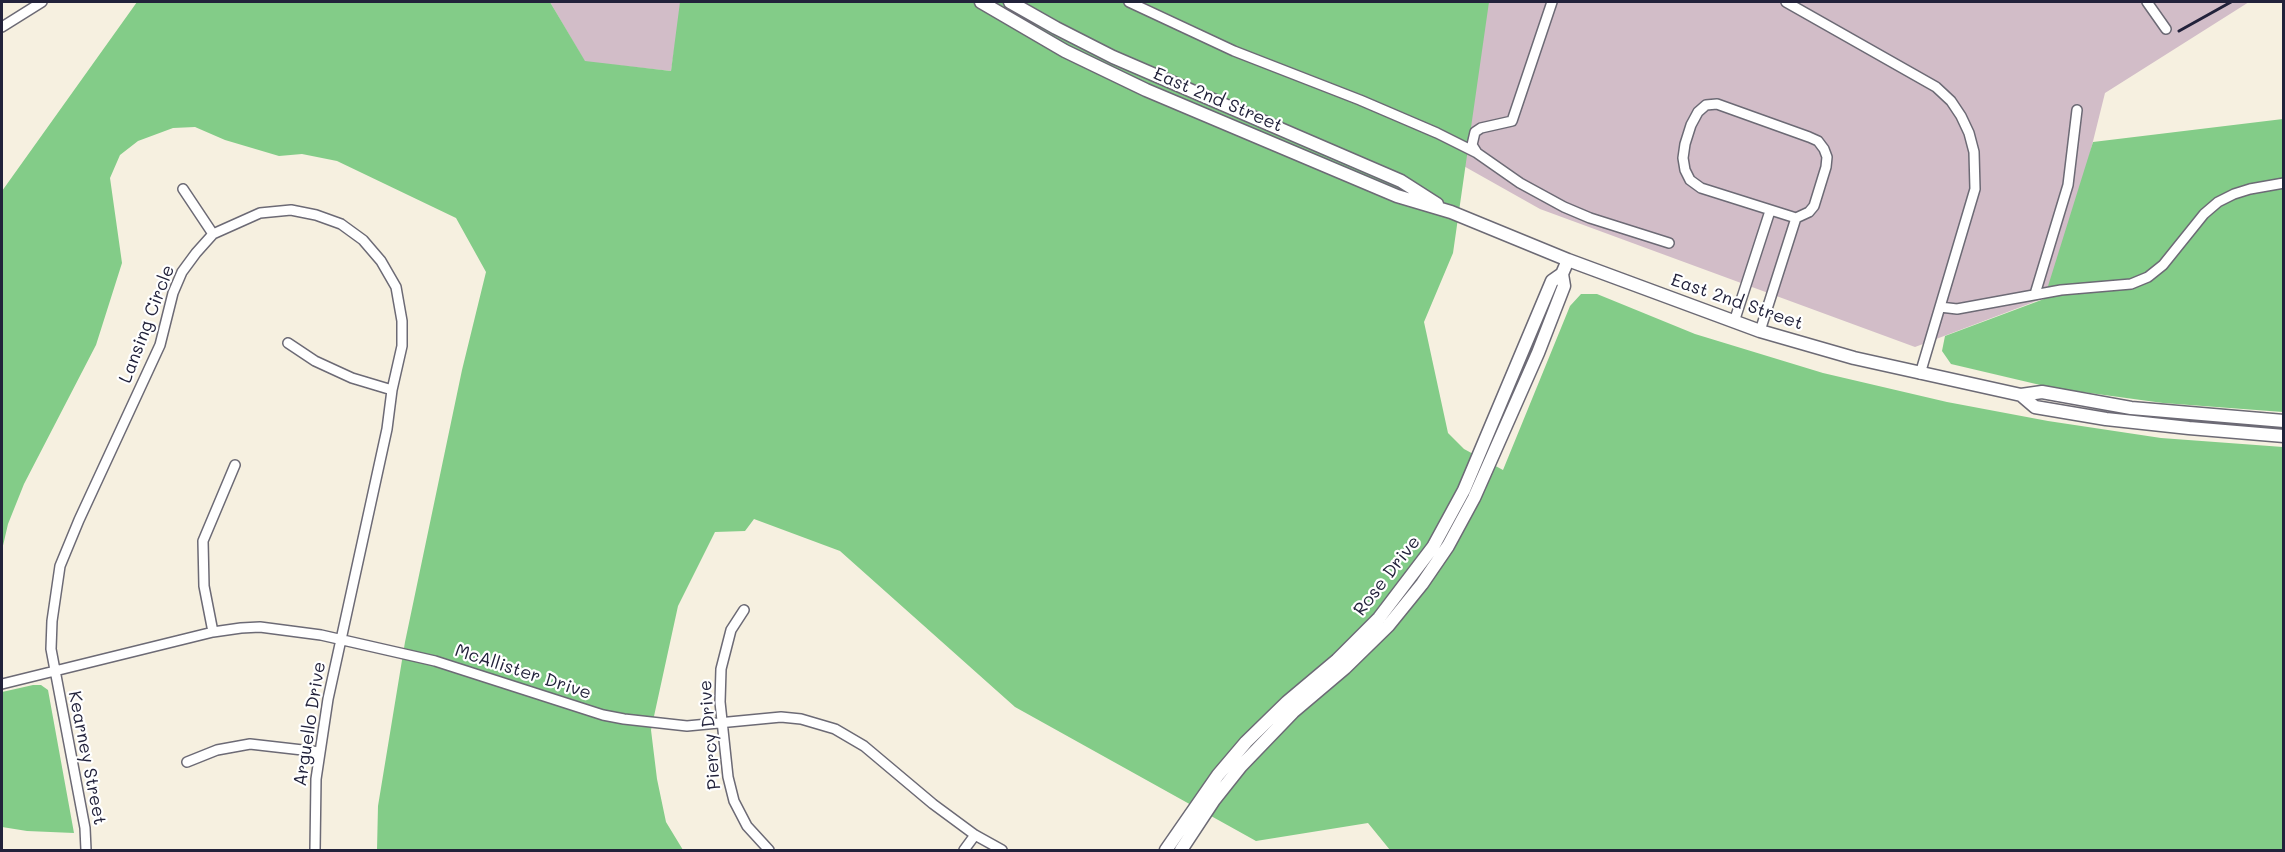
<!DOCTYPE html>
<style>
body{margin:0}
#map{position:relative;width:2285px;height:852px;overflow:hidden;background:#f6f0e0;font-family:Mali,sans-serif}
canvas{display:block}
.frame{position:absolute;inset:0;border:3px solid #22223b;pointer-events:none}
</style>
<div id="map">
<canvas width="2285" height="852"></canvas>
<div class="frame"></div>
</div>
<script>
const c = document.querySelector('canvas').getContext('2d');
c.lineJoin = 'round';
function fillPath(path, color) { c.fillStyle = color; c.fill(path, 'evenodd'); }
const toPath = rows => new Path2D(rows.map(r => 'M' + r).join(''));
function strokePath(path, color, width, dash) { c.strokeStyle = color; c.lineWidth = width; c.lineCap = dash ? 'butt' : 'round'; c.setLineDash(dash || []); c.stroke(path); }
function label(font, color, halo, rows, align = 'center') {
  c.font = font + ' Mali,sans-serif'; c.lineWidth = 4.5; c.setLineDash([]); c.textBaseline = 'middle'; c.strokeStyle = halo; c.fillStyle = color; for (const [text, x, y, turn = 0] of rows) {
    c.save(); c.translate(x, y); c.rotate((+turn || 0) * Math.PI / 180); c.textAlign = isNaN(turn) ? turn : align; if (halo) c.strokeText(text, 0, 0); c.fillText(text, 0, 0); c.restore();
  }
}
fillPath(toPath([
 [541,2,682,2,671,71,585,62,550,2],
 [1145,2,2249,2,2105,93,2055,294,1915,347,1540,209,1389,124]
]), '#d2bdc8');
fillPath(toPath([
 [137,2,550,2,585,61,671,71,680,2,1489,2,1453,253,1424,322,1448,433,1464,449,1503,470,1570,306,1581,294,1597,294,1695,334,1823,373,1947,402,2048,421,2161,438,2283,447,2283,850,1390,850,1368,823,1256,841,1015,707,840,551,754,519,745,531,715,532,678,606,651,730,657,779,666,822,683,850,377,850,378,806,405,642,462,370,486,272,456,218,337,161,302,154,279,156,225,140,195,127,173,128,138,141,120,155,110,178,122,263,96,345,24,484,8,524,2,550,2,191],
 [2283,119,2283,412,2163,403,2053,388,1951,364,1942,351,1945,336,2044,299,2093,142],
 [33,685,41,685,48,690,74,833,27,831,2,827,2,692]
]), '#83cc88');
const minor = toPath([
 [1129,2,1234,51,1360,100,1437,133,1477,153,1520,183,1564,207,1590,218,1669,243],
 [1786,2,1936,87,1951,101,1961,116,1969,133,1974,152,1975,189,1920,374],
 [2147,2,2166,29],
 [2,27,42,2],
 [1717,104,1809,137,1818,141,1824,149,1827,157,1826,167,1814,206,1809,212,1796,218,1701,188,1690,180,1685,170,1683,158,1685,144,1691,125,1698,112,1706,105,1717,104],
 [1477,153,1472,145,1475,132,1481,128,1512,121,1552,2],
 [183,189,213,234],
 [2035,294,2068,185,2077,110],
 [1940,307,1957,309,2061,290,2131,284,2148,277,2163,265,2204,214,2218,202,2234,194,2250,189,2284,183],
 [1734,322,1770,211],
 [1760,331,1796,218],
 [288,343,315,361,352,378,392,390],
 [744,610,731,630,721,669,720,702,728,777,734,801,747,826,769,850],
 [213,632,204,586,203,541,235,465],
 [2,684,213,632,241,628,260,627,321,635,435,661,603,715,624,719,687,726,781,717,801,719,835,729,864,746,933,804,975,835,1002,850],
 [187,762,217,750,250,744,320,752],
 [86,850,85,828,51,649,52,621,60,566,79,520,160,345,173,293,182,272,196,253,213,234,260,213,291,210,316,215,341,224,363,240,381,261,396,287,402,321,402,346,392,390,387,429,328,699,316,779,315,850],
 [964,850,975,835]
]);
const major = toPath([
 [981,2,1065,51,1146,90,1397,196,1451,212,1568,260,1760,331,1854,358,2021,395,2042,392,2131,408,2284,421],
 [1010,2,1056,28,1113,57,1401,181,1437,204],
 [2021,395,2035,407,2106,419,2189,428,2284,436],
 [1166,850,1218,775,1246,742,1287,702,1337,660,1379,618,1433,547,1464,490,1552,281,1562,274,1568,260],
 [1181,850,1214,800,1241,766,1293,712,1345,668,1388,626,1422,584,1448,546,1474,498,1538,353,1564,286,1562,274]
]);
strokePath(minor, '#6c6a75', 12);
strokePath(major, '#6c6a75', 15);
strokePath(minor, '#fff', 9);
strokePath(major, '#fff', 12);
strokePath(toPath([
 [2179,31,2231,2]
]), '#22223b', 3);
label('18px', '#22223b', '#fff', [
 ["East 2nd Street",1218,100,23],
 ["East 2nd Street",1737,302,19],
 ["Lansing Circle",147,324,-69],
 ["Rose Drive",1387,576,-52],
 ["McAllister Drive",523,672,18],
 ["Arguello Drive",310,724,-81],
 ["Piercy Drive",710,735,-95],
 ["Kearney Street",87,758,79]
]);
</script>
